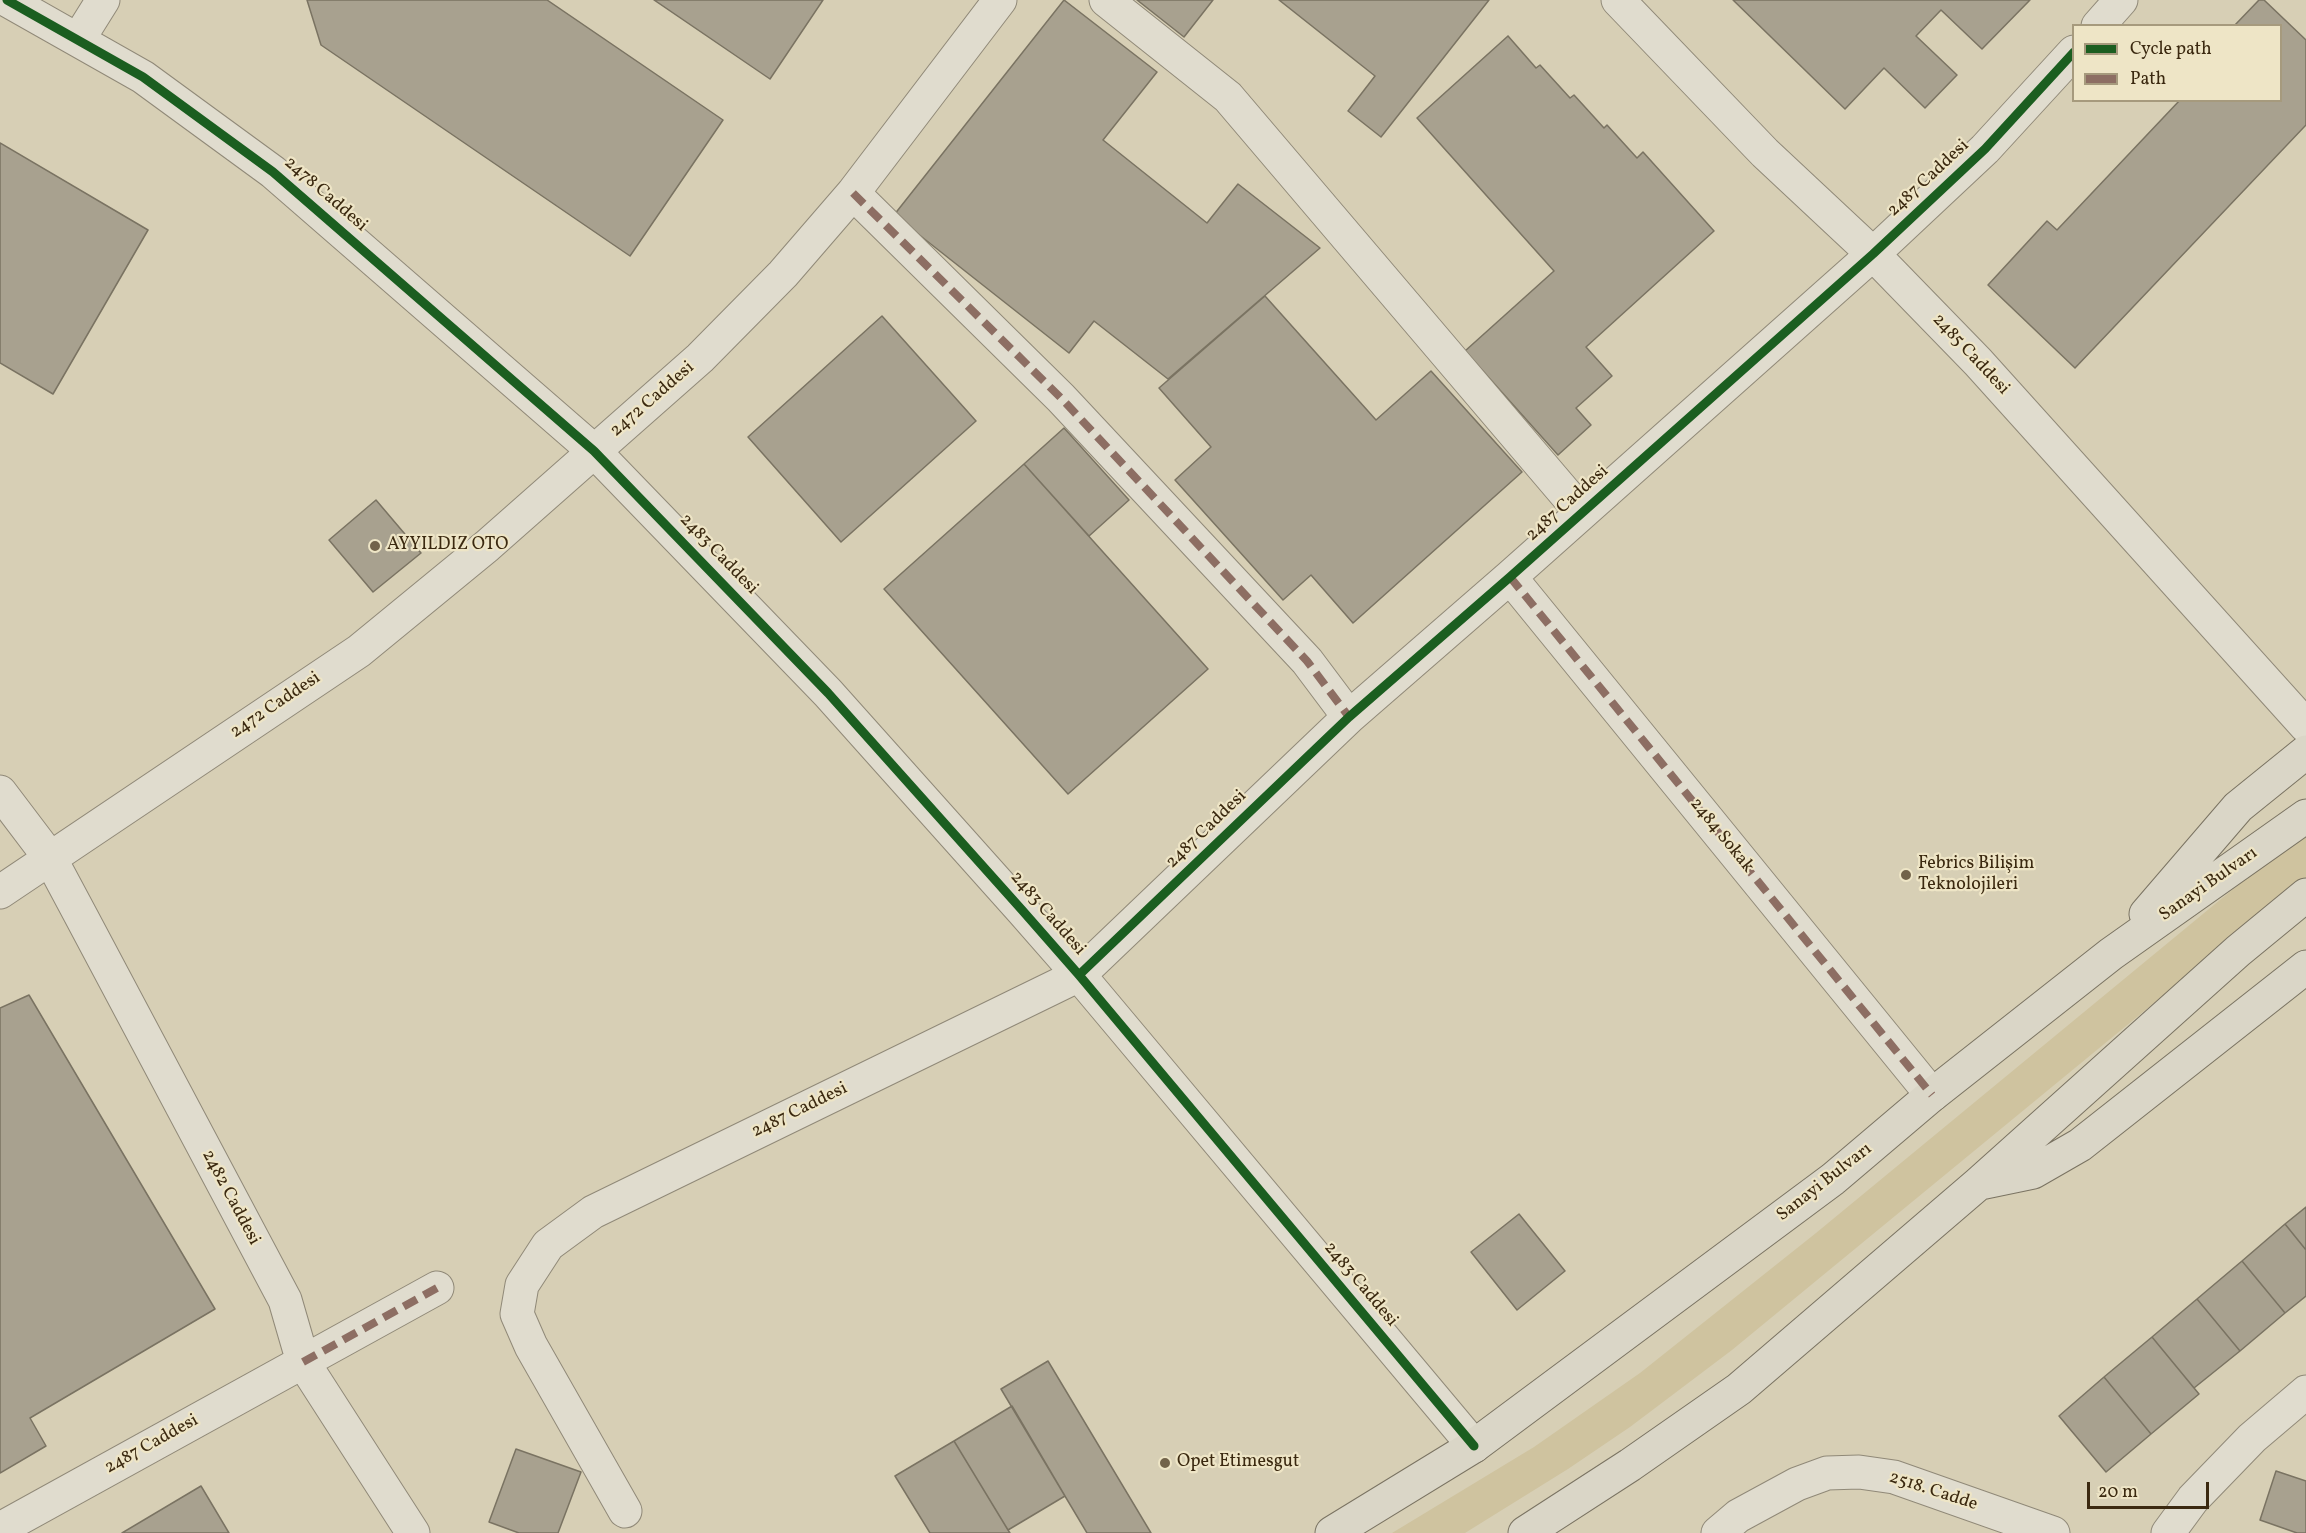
<!DOCTYPE html>
<meta charset="utf-8">
<style>
body{margin:0}
#map{position:relative;width:2306px;height:1533px;overflow:hidden;background:#d7cfb5;font-family:Vollkorn,serif}
canvas{display:block}
.legend{position:absolute;left:2072px;top:24px;width:210px;height:78px;box-sizing:border-box;background:#eee5c6;border:2px solid #a69a7d;margin:0;padding:8px 10px;list-style:none;font-size:18px;color:#3b2910}
.legend li{display:flex;align-items:center;gap:12px;height:30px}
.legend b{width:30px;border:2px solid #a69a7d}
.scale{position:absolute;left:2087px;top:1482px;width:122px;height:27px;box-sizing:border-box;border:3px solid #3b2910;border-top:0;padding-left:8px;font-size:18px;line-height:21px;white-space:nowrap;color:#3b2910;-webkit-text-stroke:4px #eee5c6;paint-order:stroke}
</style>
<div id="map">
<canvas width="2306" height="1533"></canvas>
<ul class="legend">
<li><b style="height:8px;background:#1b5e20"></b>Cycle path</li>
<li><b style="height:8px;background:#8d6e63"></b>Path</li>
</ul>
<div class="scale">20 m</div>
</div>
<script>
const c = document.querySelector('canvas').getContext('2d');
c.lineJoin = 'round';
function fillPath(path, color) { c.fillStyle = color; c.fill(path, 'evenodd'); }
const toPath = rows => new Path2D(rows.map(r => 'M' + r).join(''));
function strokePath(path, color, width, dash) { c.strokeStyle = color; c.lineWidth = width; c.lineCap = dash ? 'butt' : 'round'; c.setLineDash(dash || []); c.stroke(path); }
function label(font, color, halo, rows, align = 'center') {
  c.font = font + ' Vollkorn,serif'; c.lineWidth = 4.5; c.setLineDash([]); c.textBaseline = 'middle'; c.strokeStyle = halo; c.fillStyle = color; for (const [text, x, y, turn = 0] of rows) {
    c.save(); c.translate(x, y); c.rotate((+turn || 0) * Math.PI / 180); c.textAlign = isNaN(turn) ? turn : align; if (halo) c.strokeText(text, 0, 0); c.fillText(text, 0, 0); c.restore();
  }
}
fillPath(toPath([
 [2306,829,2306,878,1732,1350,1630,1427,1568,1469,1465,1533,1392,1533,1534,1447,1640,1373,1816,1233]
]), '#cfc39f');
const building = toPath([
 [307,0,547,0,723,120,630,256,321,45,307,0],
 [654,0,823,0,770,79,654,0],
 [1064,0,1157,72,1103,140,1207,223,1238,184,1320,248,1168,379,1094,321,1069,353,894,215,1064,0],
 [1137,0,1213,0,1184,37,1137,0],
 [1279,0,1489,0,1381,137,1348,111,1375,76,1279,0],
 [1733,0,2030,0,1982,49,1941,10,1916,36,1957,75,1925,108,1884,68,1845,109,1733,0],
 [2259,0,2264,0,2306,40,2306,125,2075,368,1988,285,2047,221,2057,230,2180,100,2280,100,2280,26,2234,26,2259,0],
 [1508,36,1536,68,1540,65,1570,98,1574,95,1604,128,1607,125,1637,158,1643,152,1714,231,1586,347,1612,376,1576,408,1591,425,1558,455,1465,351,1554,271,1417,118,1508,36],
 [0,143,148,230,53,394,0,363,0,143],
 [1265,296,1376,420,1431,371,1522,472,1353,623,1311,575,1283,600,1175,480,1211,447,1159,388,1265,296],
 [882,316,976,421,841,542,748,437,882,316],
 [1064,428,1129,500,1089,536,1024,464,1064,428],
 [1024,464,1208,669,1068,794,884,589,1024,464],
 [376,500,421,553,373,592,329,540,376,500],
 [29,995,215,1309,30,1418,46,1446,0,1473,0,1008,29,995],
 [2306,1207,2306,1250,2285,1224,2306,1207],
 [1519,1214,1565,1271,1517,1310,1471,1252,1519,1214],
 [2285,1224,2306,1250,2306,1296,2285,1313,2242,1261,2285,1224],
 [2242,1261,2285,1313,2240,1351,2197,1299,2242,1261],
 [2197,1299,2240,1351,2194,1388,2152,1337,2197,1299],
 [2152,1337,2199,1394,2151,1434,2104,1377,2152,1337],
 [1048,1361,1151,1533,1087,1533,1001,1389,1048,1361],
 [2104,1377,2151,1434,2106,1472,2059,1416,2104,1377],
 [1012,1406,1065,1496,1008,1530,954,1441,1012,1406],
 [954,1441,1008,1530,1010,1533,930,1533,895,1476,954,1441],
 [516,1449,581,1472,558,1533,519,1533,489,1522,516,1449],
 [2276,1471,2306,1481,2306,1533,2297,1533,2260,1520,2276,1471],
 [201,1486,229,1533,122,1533,201,1486]
]);
fillPath(building, '#a8a18f');
strokePath(building, '#7a7362', 1.5);
const minor = toPath([
 [7,0,143,77,273,172,594,451,828,693,1022,910,1079,975,1474,1446],
 [1106,0,1228,97,1582,513],
 [1618,0,1765,153,1873,254,1978,362,2306,726],
 [2098,26,2121,0],
 [78,40,103,0],
 [853,193,1061,398,1307,661,1349,717],
 [1510,577,1932,1095],
 [0,792,50,858,81,916,285,1300,303,1362,413,1533],
 [0,892,359,651,487,546,700,358,783,274,853,193,1000,0],
 [625,1511,531,1346,517,1314,522,1285,548,1245,593,1212,1079,975,1349,717,1510,577,1873,254,1985,149,2074,52],
 [0,1529,437,1288],
 [1718,1533,1738,1516,1797,1484,1827,1473,1859,1472,1894,1477,2053,1533],
 [2168,1533,2193,1499,2252,1438,2306,1392]
]);
const major = toPath([
 [2146,914,2238,807,2306,752],
 [1980,1183,2033,1172,2080,1145,2306,967],
 [1332,1533,1474,1446,1833,1179,1932,1095,2111,954,2306,816],
 [1525,1533,1630,1465,1739,1389,1978,1184,2238,951,2306,895]
]);
strokePath(minor, '#908978', 35);
strokePath(major, '#7a7362', 35);
strokePath(minor, '#e0dcce', 33);
strokePath(major, '#dad6c7', 33);
strokePath(toPath([
 [853,193,1061,398,1307,661,1349,717],
 [1510,577,1932,1095],
 [303,1362,437,1288]
]), '#8d6e63', 8, [15, 8]);
strokePath(toPath([
 [7,0,143,77,273,172,594,451,828,693,1022,910,1079,975,1474,1446],
 [1079,975,1349,717,1510,577,1873,254,1985,149,2074,52]
]), '#1b5e20', 9);
for (const [x, y, r, color] of [
 [375,546,6,"#72634a"],
 [1906,875,6,"#72634a"],
 [1165,1463,6,"#72634a"]
]) { const dot = new Path2D(); dot.arc(x, y, r, 0, 2 * Math.PI); c.fillStyle = color; c.fill(dot); strokePath(dot, '#eee5c6', 2); }
label('18px', '#3b2910', '#eee5c6', [
 ["2487 Caddesi",1929,179,-43],
 ["2478 Caddesi",325,195,41],
 ["2485 Caddesi",1970,355,47],
 ["2472 Caddesi",653,400,-41],
 ["2487 Caddesi",1568,504,-42],
 ["2483 Caddesi",718,555,46],
 ["2472 Caddesi",276,706,-34],
 ["2487 Caddesi",1207,830,-44],
 ["2484 Sokak",1721,836,51],
 ["Sanayi Bulvarı",2209,885,-35],
 ["2483 Caddesi",1047,914,49],
 ["2487 Caddesi",800,1111,-26],
 ["Sanayi Bulvarı",1825,1183,-38],
 ["2482 Caddesi",230,1198,62],
 ["2483 Caddesi",1360,1285,50],
 ["2487 Caddesi",152,1445,-29],
 ["2518. Cadde",1933,1492,18]
]);
label('18px', '#3b2910', '#eee5c6', [
 ["AYYILDIZ OTO",387,546],
 ["Febrics Bilişim",1918,865],
 ["Teknolojileri",1918,886],
 ["Opet Etimesgut",1177,1463]
], 'left');
</script>
